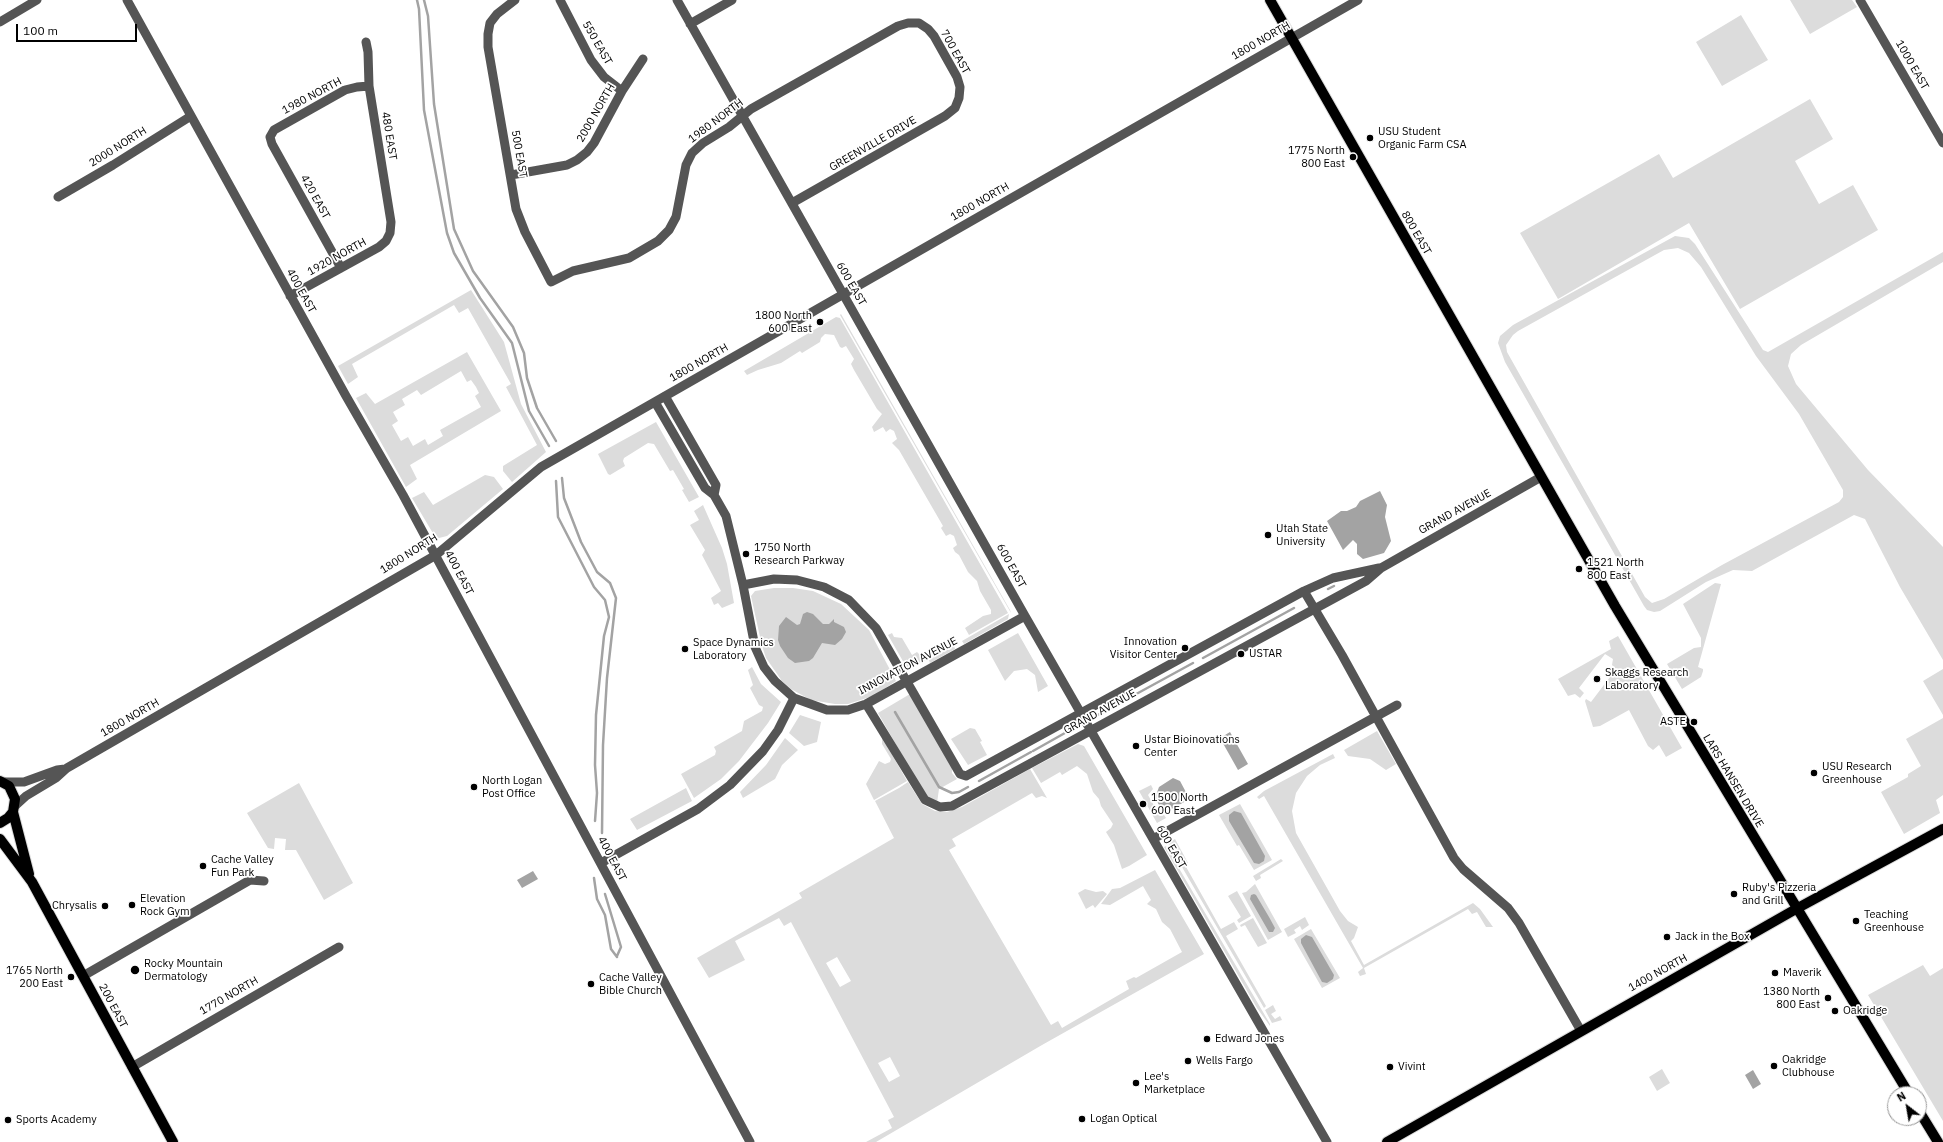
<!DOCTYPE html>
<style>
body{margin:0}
#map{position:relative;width:1943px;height:1142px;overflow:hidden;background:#fff;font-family:"IBM Plex Sans",sans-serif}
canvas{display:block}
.north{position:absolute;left:1887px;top:1086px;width:40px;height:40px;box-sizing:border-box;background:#fff;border:1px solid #999;border-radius:50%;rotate:329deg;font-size:11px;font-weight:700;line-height:16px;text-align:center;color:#000}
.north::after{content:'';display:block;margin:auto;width:14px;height:18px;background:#000;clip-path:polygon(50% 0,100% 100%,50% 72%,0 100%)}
.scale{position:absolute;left:16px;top:24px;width:121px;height:18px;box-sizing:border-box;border:2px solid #000;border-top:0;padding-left:5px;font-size:12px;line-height:14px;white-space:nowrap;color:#000;-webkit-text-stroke:3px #fff;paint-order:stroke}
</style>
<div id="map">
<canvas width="1943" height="1142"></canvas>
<div class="north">N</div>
<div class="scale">100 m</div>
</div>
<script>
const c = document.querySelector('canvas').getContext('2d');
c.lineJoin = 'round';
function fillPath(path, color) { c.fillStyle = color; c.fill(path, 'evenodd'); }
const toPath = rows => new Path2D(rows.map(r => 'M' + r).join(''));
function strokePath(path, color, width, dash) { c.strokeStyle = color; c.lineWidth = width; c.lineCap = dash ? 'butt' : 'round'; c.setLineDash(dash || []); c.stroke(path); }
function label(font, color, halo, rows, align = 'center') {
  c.font = font + ' "IBM Plex Sans",sans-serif'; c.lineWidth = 3.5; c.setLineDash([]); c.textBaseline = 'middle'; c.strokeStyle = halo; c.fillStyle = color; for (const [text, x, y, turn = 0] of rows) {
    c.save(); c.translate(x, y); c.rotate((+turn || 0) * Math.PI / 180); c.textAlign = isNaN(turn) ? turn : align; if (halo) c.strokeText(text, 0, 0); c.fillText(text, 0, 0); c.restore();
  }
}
fillPath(toPath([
 [1790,0,1852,0,1857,7,1810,34],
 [1741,15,1768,60,1722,86,1696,42],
 [1810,99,1833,139,1795,161,1819,204,1853,185,1878,230,1740,309,1689,223,1558,299,1520,233,1659,154,1673,178],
 [1675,236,1689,238,1695,244,1763,350,1768,352,1943,252,1943,262,1801,345,1791,354,1788,366,1796,384,1868,470,1943,547,1943,660,1900,587,1865,519,1854,515,1752,571,1733,570,1706,582,1660,611,1654,612,1647,610,1644,606,1505,362,1498,343,1500,336,1513,325],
 [1678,248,1689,253,1701,267,1756,356,1799,414,1843,490,1843,497,1839,502,1722,565,1664,599,1652,603,1645,597,1507,352,1506,345,1513,335,1518,331,1664,250],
 [471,290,504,342,521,404,546,452,512,482,503,471,503,466,537,445,506,387,511,384,468,308,459,313,454,305,352,364,358,377,348,384,338,366],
 [841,314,1010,610,1011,613,840,315],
 [836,317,840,318,1008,613,969,635,965,628,983,616,991,614,991,610,980,591,977,581,968,572,959,555,955,552,953,548,957,545,954,536,950,534,946,536,941,528,943,526,899,450,892,443,897,439,894,431,890,429,886,432,883,427,874,432,872,427,882,414,877,409,854,370,851,364,854,359,846,346,842,348,840,347,834,335,825,334,821,338,820,342,802,353,800,351,781,363,758,370,747,375,744,371],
 [467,352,501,411,410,465,417,479,406,487,356,398,366,393,375,404],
 [461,371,467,382,471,380,476,387,479,393,475,396,481,407,440,430,443,436,428,445,425,439,413,446,408,437,401,441,392,425,398,421,393,412,405,405,402,399,417,390,421,395],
 [656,422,699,497,689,502,682,490,684,489,673,470,670,471,654,444,648,443,624,458,623,461,625,466,610,475,608,474,598,454],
 [485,475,494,477,503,489,447,536,439,538,434,535,412,498,424,492,433,505],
 [703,505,722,548,727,564,734,603,722,608,718,603,714,605,711,598,721,591,702,555,705,550,690,525,699,520,694,511],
 [1715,583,1721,584,1698,667,1703,669,1703,671,1701,677,1682,689,1667,664,1694,648,1701,647,1701,638,1683,604],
 [774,588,793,588,813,591,841,604,869,630,896,681,873,696,848,704,835,704,811,700,791,689,782,681,766,658,762,646,751,596,755,591],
 [1009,614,1008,619,964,644,962,641],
 [892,633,894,637,902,638,912,655,917,652,919,654,923,653,925,656,929,654,931,657,908,670,888,635],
 [1018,633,1048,686,1038,692,1035,675,1027,669,1014,671,1005,681,988,650],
 [1618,636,1682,748,1666,757,1659,745,1653,750,1648,746,1629,710,1600,726,1593,727,1585,701,1586,699,1591,702,1616,669,1612,665,1613,659,1605,654,1579,688,1584,693,1580,698,1575,694,1568,696,1558,679,1611,649,1609,641],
 [954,646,955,649,930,663,929,660],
 [752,667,761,684,781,702,768,723,739,761,721,779,694,798,681,774,715,755,716,751,714,747,742,731,744,721,762,711,763,707,759,705,750,688,753,685,748,670],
 [1943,669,1943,715,1923,681],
 [910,694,952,768,952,773,957,779,939,789,937,803,929,798,923,792,878,713],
 [800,715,821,722,817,742,804,746,789,733],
 [1943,718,1943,795,1936,800,1940,813,1904,834,1881,792,1908,777,1908,774,1921,766,1906,739],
 [970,728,975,729,982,741,980,742,987,755,968,765,951,739],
 [1377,731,1396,764,1386,770,1370,759,1348,756,1344,750],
 [882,737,907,781,874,800,866,784,879,761,885,764,890,762,891,759,882,744],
 [785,738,798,750,782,765,775,779,743,798,740,792,766,765],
 [1078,744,1084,746,1147,855,1129,866,1122,869,1114,845,1106,832,1111,828,1113,824,1101,806,1099,799,1093,792,1087,774,1077,766,1062,775,1060,772,1041,783,1032,768],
 [1333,754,1335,758,1320,765,1307,776,1296,793,1292,811,1296,833,1340,911,1348,921,1358,927,1354,938,1351,941,1364,965,1473,903,1480,909,1493,927,1486,927,1477,912,1472,914,1468,909,1364,968,1366,974,1360,976,1358,972,1363,968,1264,796,1259,799,1257,797,1264,791],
 [1030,769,1047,798,1042,796,1036,798,1032,793,952,839,956,846,949,850,1051,1025,1058,1021,1062,1028,1129,989,1126,981,1134,977,1136,978,1182,952,1170,929,1162,922,1156,909,1147,904,1151,900,1143,886,1110,905,1101,904,1112,889,1120,888,1155,870,1204,954,1042,1045,876,1142,866,1142,892,1128,888,1120,894,1117,791,922,784,926,779,918,735,941,745,960,709,978,697,958,802,898,799,893,894,838,875,801,899,788,908,782,922,804,935,811,947,812,962,807],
 [837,957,851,981,840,987,826,963],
 [890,1057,900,1076,889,1082,878,1063],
 [299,783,353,883,324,900,296,850,285,850,286,839,275,838,274,849,268,848,247,813],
 [1151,785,1153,789,1148,795,1160,816,1164,815,1166,818,1157,823,1139,791],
 [686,788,692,801,637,830,630,819],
 [1240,804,1272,860,1254,870,1239,845,1237,846,1219,815],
 [1175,839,1188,863,1185,865,1221,929,1234,922,1238,929,1226,936,1266,1006,1264,1008,1168,843],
 [1166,846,1270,1024,1270,1026,1257,1008,1164,847],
 [1281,859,1283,861,1260,875,1261,878,1256,881,1253,876],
 [1255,884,1282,932,1268,940,1242,893,1246,892],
 [1085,889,1096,892,1103,891,1107,894,1095,908,1093,905,1086,909,1078,893],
 [1237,891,1251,916,1239,923,1237,920,1241,917,1228,896],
 [1305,917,1309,925,1302,930,1300,926,1294,930,1296,933,1288,937,1284,929],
 [1253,918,1267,943,1258,947,1245,925,1241,927,1240,925],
 [1311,929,1340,978,1322,988,1294,939],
 [1923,965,1930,976,1943,968,1943,1121,1868,995],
 [1273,1005,1276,1011,1271,1014,1275,1019,1280,1016,1282,1020,1272,1023,1265,1010],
 [1662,1069,1670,1083,1657,1091,1649,1077]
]), '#dcdcdc');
fillPath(toPath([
 [1380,491,1387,505,1385,517,1391,541,1384,553,1363,559,1357,554,1357,544,1353,540,1343,550,1327,521,1341,511,1347,511,1356,507,1360,501],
 [807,612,813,614,823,624,829,624,834,619,834,622,844,627,846,632,842,639,835,645,822,643,813,658,809,661,795,663,788,658,780,646,778,640,779,626,786,617,797,625,800,624,803,614],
 [1230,732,1248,764,1238,770,1220,738],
 [1173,778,1180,781,1188,796,1186,801,1168,811,1162,810,1155,798,1159,787],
 [1234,811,1241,813,1265,856,1264,861,1259,864,1254,863,1229,821,1229,815],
 [533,871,538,879,522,888,517,880],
 [1254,894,1256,895,1269,917,1275,928,1273,932,1269,932,1250,899,1251,895],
 [1306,935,1312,937,1334,975,1333,979,1327,983,1322,982,1301,943,1301,939],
 [1753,1070,1761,1084,1753,1089,1745,1075]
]), '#a3a3a3');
strokePath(toPath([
 [417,0,419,9,424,110,447,233,454,253,480,298,512,343,529,411,549,446],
 [424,0,428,16,434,104,454,229,473,271,513,327,524,353,527,378,537,408,556,441],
 [562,478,564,498,581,542,597,572,610,583,616,598,607,678,603,745,602,833],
 [556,481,558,517,594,587,605,600,609,617,604,636,596,715,595,765,597,793,595,821],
 [1328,589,1334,586],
 [1203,658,1294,608],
 [895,712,939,787,952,793,959,792,968,787],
 [1096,716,1193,663],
 [1033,751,1072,729],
 [979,781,1031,752],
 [594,878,597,899,605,915,611,949,617,957],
 [605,894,621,947,617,956]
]), '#a3a3a3', 2.5);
const major = toPath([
 [1270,0,1615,606,1909,1094],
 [0,781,9,786,15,799,13,812,8,818,0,823],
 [13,812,29,874],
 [0,839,32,882,173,1142],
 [1919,1111,1938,1142],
 [1387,1142,1796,909,1943,829]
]);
strokePath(major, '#dbdbdb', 12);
strokePath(toPath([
 [127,0,346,396,403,495,750,1142],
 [515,0,497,14,490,23,488,34,488,47,516,209,525,232,551,282,573,271,629,258,658,241,669,230,676,217,686,165,692,153,703,143,729,127,751,109,898,26,908,23,919,23,928,29,934,36,957,77,960,87,959,98,955,108,945,116,792,203],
 [560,0,591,60,604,77,622,91],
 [677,0,1025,616,1327,1142],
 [1860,0,1943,143],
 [0,22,37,0],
 [690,24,732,0],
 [511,175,567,165,577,160,587,152,594,143,622,91,643,59],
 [58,197,113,165,191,116],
 [341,268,272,144,270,137,274,130,345,90,357,87,369,86],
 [290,296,379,247,386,241,390,233,391,222,369,86,368,52,366,42],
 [665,396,716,485,714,495],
 [655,402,705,488,714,495,726,516,743,585,755,647,764,667,775,681,794,698,827,710,848,710,866,704,1025,616],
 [743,585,774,579,797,580,824,587,849,600,876,628,960,774,966,776,1304,591,1333,578,1379,568],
 [1304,591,1342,655,1454,858,1463,869,1508,908,1519,923,1581,1031],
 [866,704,925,800,940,807,952,806,1366,581,1381,568,1541,477],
 [3,782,24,782,57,770,65,769],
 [15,806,26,796,56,778,67,768,436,555,541,467,1358,0],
 [1153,839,1397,705],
 [601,863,698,809,730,785,763,751,778,730,794,698],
 [83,976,250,880,264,881],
 [132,1067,339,947]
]), '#555', 9);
strokePath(major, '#000', 10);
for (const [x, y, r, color] of [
 [1370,138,4,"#000"],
 [1353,157,4,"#000"],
 [820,322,4,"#000"],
 [1268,535,4,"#000"],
 [746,554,4,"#000"],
 [1579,569,4,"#000"],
 [1185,648,4,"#000"],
 [685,649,4,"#000"],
 [1241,654,4,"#000"],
 [1597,679,4,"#000"],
 [1694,722,4,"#000"],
 [1136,746,4,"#000"],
 [1814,773,4,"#000"],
 [474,787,4,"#000"],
 [1143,804,4,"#000"],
 [203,866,4,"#000"],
 [1734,894,4,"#000"],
 [132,905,4,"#000"],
 [105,906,4,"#000"],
 [1856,921,4,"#000"],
 [1667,937,4,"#000"],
 [135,970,5,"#000"],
 [1775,973,4,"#000"],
 [71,977,4,"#000"],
 [591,984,4,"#000"],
 [1828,998,4,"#000"],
 [1835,1011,4,"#000"],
 [1207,1039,4,"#000"],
 [1188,1061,4,"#000"],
 [1774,1066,4,"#000"],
 [1390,1067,4,"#000"],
 [1136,1083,4,"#000"],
 [1082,1119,4,"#000"],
 [8,1120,4,"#000"]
]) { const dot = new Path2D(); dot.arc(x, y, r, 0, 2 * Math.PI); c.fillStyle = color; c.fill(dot); strokePath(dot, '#fff', 1.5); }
label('11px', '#000', '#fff', [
 ["1800 NORTH",1261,41,-30],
 ["550 EAST",597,43,60],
 ["700 EAST",955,52,61],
 ["1000 EAST",1912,65,60],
 ["1980 NORTH",312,96,-28],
 ["2000 NORTH",596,113,-60],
 ["1980 NORTH",716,121,-37],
 ["480 EAST",389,136,81],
 ["GREENVILLE DRIVE",873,144,-30],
 ["2000 NORTH",118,147,-32],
 ["500 EAST",519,154,80],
 ["420 EAST",315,197,61],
 ["1800 NORTH",980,202,-30],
 ["800 EAST",1416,233,60],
 ["1920 NORTH",337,257,-29],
 ["600 EAST",851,284,60],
 ["400 EAST",301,291,61],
 ["1800 NORTH",699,363,-30],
 ["GRAND AVENUE",1455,512,-29],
 ["1800 NORTH",409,554,-32],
 ["600 EAST",1011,566,61],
 ["400 EAST",459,573,62],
 ["INNOVATION AVENUE",908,666,-28],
 ["GRAND AVENUE",1100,712,-29],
 ["1800 NORTH",130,718,-30],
 ["LARS HANSEN DRIVE",1733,781,59],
 ["600 EAST",1171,847,60],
 ["400 EAST",612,859,62],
 ["1400 NORTH",1658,973,-29],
 ["1770 NORTH",229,996,-30],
 ["200 EAST",113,1006,62]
]);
label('11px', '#000', '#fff', [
 ["USU Student",1378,132],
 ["Organic Farm CSA",1378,145],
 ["1775 North",1345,151,"right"],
 ["800 East",1345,164,"right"],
 ["1800 North",812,316,"right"],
 ["600 East",812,329,"right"],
 ["Utah State",1276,529],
 ["University",1276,542],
 ["1750 North",754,548],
 ["Research Parkway",754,561],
 ["1521 North",1587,563],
 ["800 East",1587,576],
 ["Innovation",1177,642,"right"],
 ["Visitor Center",1177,655,"right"],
 ["Space Dynamics",693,643],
 ["Laboratory",693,656],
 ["USTAR",1249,654],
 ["Skaggs Research",1605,673],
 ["Laboratory",1605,686],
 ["ASTE",1686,722,"right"],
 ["Ustar Bioinovations",1144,740],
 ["Center",1144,753],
 ["USU Research",1822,767],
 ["Greenhouse",1822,780],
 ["North Logan",482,781],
 ["Post Office",482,794],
 ["1500 North",1151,798],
 ["600 East",1151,811],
 ["Cache Valley",211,860],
 ["Fun Park",211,873],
 ["Ruby's Pizzeria",1742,888],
 ["and Grill",1742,901],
 ["Elevation",140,899],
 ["Rock Gym",140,912],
 ["Chrysalis",97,906,"right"],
 ["Teaching",1864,915],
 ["Greenhouse",1864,928],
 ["Jack in the Box",1675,937],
 ["Rocky Mountain",144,964],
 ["Dermatology",144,977],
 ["1765 North",63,971,"right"],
 ["200 East",63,984,"right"],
 ["Maverik",1783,973],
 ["Cache Valley",599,978],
 ["Bible Church",599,991],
 ["1380 North",1820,992,"right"],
 ["800 East",1820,1005,"right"],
 ["Oakridge",1843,1011],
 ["Edward Jones",1215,1039],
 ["Oakridge",1782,1060],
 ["Clubhouse",1782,1073],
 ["Wells Fargo",1196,1061],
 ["Vivint",1398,1067],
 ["Lee's",1144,1077],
 ["Marketplace",1144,1090],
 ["Logan Optical",1090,1119],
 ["Sports Academy",16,1120]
], 'left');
</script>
